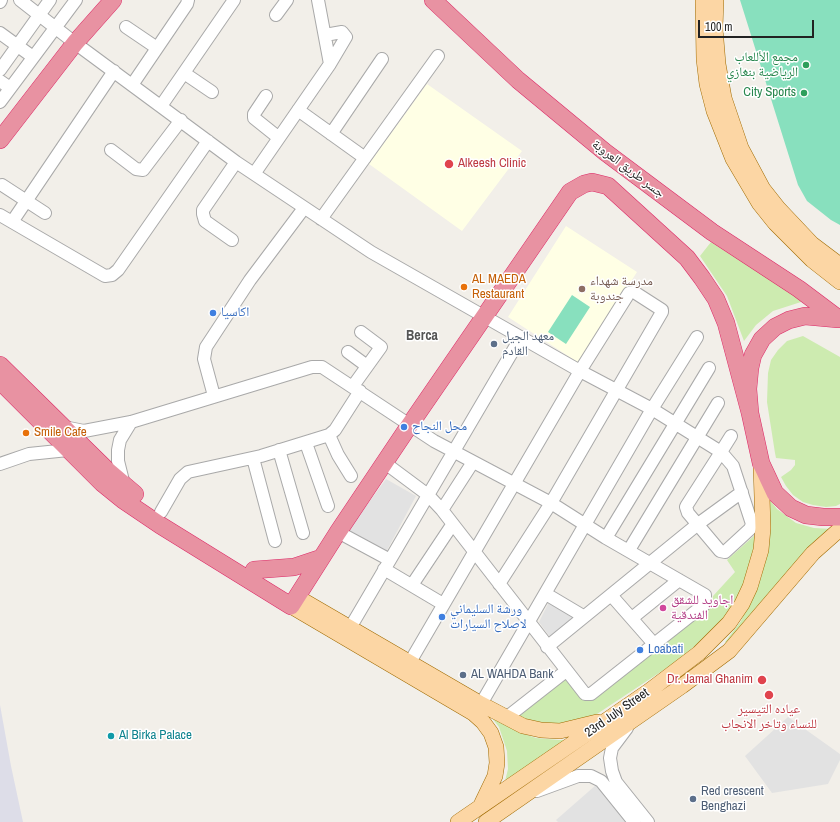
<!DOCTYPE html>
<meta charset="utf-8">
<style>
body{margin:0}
#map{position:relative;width:840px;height:822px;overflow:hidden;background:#f2efe9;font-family:"Archivo Narrow",sans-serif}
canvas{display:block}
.scale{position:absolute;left:698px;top:20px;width:116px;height:18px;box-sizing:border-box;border:2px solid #222;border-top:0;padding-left:5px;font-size:12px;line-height:14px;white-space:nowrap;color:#222;-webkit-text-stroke:3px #fff;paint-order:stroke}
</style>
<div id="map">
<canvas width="840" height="822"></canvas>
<div class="scale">100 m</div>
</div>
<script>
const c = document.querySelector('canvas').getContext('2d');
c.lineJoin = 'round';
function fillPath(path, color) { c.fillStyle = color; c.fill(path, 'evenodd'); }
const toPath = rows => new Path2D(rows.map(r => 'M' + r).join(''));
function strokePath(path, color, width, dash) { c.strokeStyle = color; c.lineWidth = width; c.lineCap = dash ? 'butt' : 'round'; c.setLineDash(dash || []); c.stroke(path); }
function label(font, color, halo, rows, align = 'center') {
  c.font = font + ' "Archivo Narrow","Noto Naskh Arabic",sans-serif'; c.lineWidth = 3; c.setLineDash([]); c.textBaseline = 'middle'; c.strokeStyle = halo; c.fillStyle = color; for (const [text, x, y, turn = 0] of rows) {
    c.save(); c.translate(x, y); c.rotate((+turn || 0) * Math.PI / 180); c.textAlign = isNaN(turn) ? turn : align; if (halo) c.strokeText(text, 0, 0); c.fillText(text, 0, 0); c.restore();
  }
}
fillPath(toPath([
 [427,84,522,151,462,231,369,164],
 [566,226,637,272,579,363,508,317]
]), '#ffffe5');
fillPath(toPath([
 [711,242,802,300,801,302,773,311,756,325,744,341,727,296,700,256],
 [803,336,840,357,840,504,836,506,826,507,813,505,803,502,793,495,786,486,781,477,791,470,795,465,795,460,776,458,775,453,767,402,768,373,771,360,778,350,787,341],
 [770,500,777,509,796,523,814,528,833,529,728,645,725,642,741,621,761,578,770,533],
 [756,534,749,571,739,597,721,625,671,665,597,714,585,720,553,725,515,717,567,676,591,700,712,605,713,596,735,572,727,560],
 [492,718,524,734,536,738,559,740,571,740,505,781,508,769,507,751,499,727]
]), '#cdebb0');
fillPath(toPath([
 [740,0,840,0,840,225,831,220,807,201,798,185],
 [572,295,590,307,566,344,548,332]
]), '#88e0be');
fillPath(toPath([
 [386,479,416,496,385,554,347,532],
 [549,602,576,617,550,637,539,622],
 [788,717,840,754,840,760,828,784,772,793,745,756],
 [596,785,627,822,558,822,556,820]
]), '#e2e2e2');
fillPath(toPath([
 [0,705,11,766,23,822,0,822]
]), '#dddde8');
const minor = toPath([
 [20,0,75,43,236,162,371,252,580,371,652,409,721,452,733,466,752,524,750,529,725,552,720,551,688,513,686,507,687,505,721,452,731,436],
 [318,0,330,64],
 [0,2,1,0],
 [276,15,287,0],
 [126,27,157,48],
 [0,33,33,57],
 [0,70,50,0],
 [184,73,212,92],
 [0,81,10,88],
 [132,85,187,4,188,0],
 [266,96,254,114,254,118,279,138],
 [0,102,76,0],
 [161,106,234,0],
 [298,110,365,158],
 [331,134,382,59],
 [111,150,136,169,143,170,181,120],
 [254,174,330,64,346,37,342,32,325,35],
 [2,185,45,213],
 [0,215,105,276,112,275,118,270,208,141],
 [321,219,438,56],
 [12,222,114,71],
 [232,240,205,221,203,214,203,210,236,162],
 [348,352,367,366],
 [353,386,381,347,361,332],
 [214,396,204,359,206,347,250,280,304,208],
 [64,427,84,431,131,422,312,367,322,367,434,441,551,503,606,538,705,595,705,604,591,694,585,694,442,510,428,495,385,463],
 [329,435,338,455,351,476],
 [306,443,328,506],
 [279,450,303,533],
 [253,458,275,541],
 [0,464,29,454,68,450],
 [124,485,118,461,118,450,120,440,131,422],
 [442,510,473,462],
 [161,512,180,479,188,472,261,456,329,435,335,430,360,391],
 [338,532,390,560],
 [606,538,709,368],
 [629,550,718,403],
 [384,569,443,604],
 [412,585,452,525],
 [546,594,583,616],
 [611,595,654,644],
 [632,618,679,580],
 [350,628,521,337],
 [547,647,698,524,742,492],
 [410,662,580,371,629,293,634,292,662,310,662,312,551,503,499,584],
 [481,704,652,409,697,337],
 [506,718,566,671],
 [627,728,612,748,610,758,612,771,616,782,648,822],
 [537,791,578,776,591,776,601,781,634,822]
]);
const major = toPath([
 [703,0,704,59,707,84,714,111,733,159,759,203,775,223,812,260,840,282],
 [716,0,715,28,718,64,724,98,741,148,763,189,778,208,812,244,840,265],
 [297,597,481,704,523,726,541,730,560,731,597,722],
 [291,606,473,713,483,722,491,733,496,747,497,763,495,776,482,803],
 [458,822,649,691,699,653,729,623,742,604,750,587,761,550,763,528,761,466],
 [486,822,682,686,729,651,813,553,840,529]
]);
const highway = toPath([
 [433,0,518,80,605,152,712,232,799,289,839,319],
 [0,140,75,43,113,0],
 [838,319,805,316,789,320,775,327,762,339,753,355,750,368,748,389,750,413,761,463,775,493,791,508,806,515,823,517,840,517],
 [0,365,108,471,135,494],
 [0,381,102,483,123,500,160,525,291,606,338,532,409,426,570,192,584,184,592,182,608,186,687,258,702,278,716,299,726,323,750,413],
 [254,570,294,567,321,558]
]);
strokePath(minor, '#a9a9a9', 14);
strokePath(major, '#a06b00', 16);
strokePath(highway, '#dc2a67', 18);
strokePath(minor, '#fff', 12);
strokePath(major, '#fcd6a4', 15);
strokePath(highway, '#e892a2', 17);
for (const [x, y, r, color] of [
 [806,65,4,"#2e9e5b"],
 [804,93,4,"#2e9e5b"],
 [449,164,5,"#e0444e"],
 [464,287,4,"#e8710a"],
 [582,289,4,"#8d6e63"],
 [213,313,4,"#3f7fe0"],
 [494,344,4,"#5c6f8a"],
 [404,427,4,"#3f7fe0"],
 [26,433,4,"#e8710a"],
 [663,608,4,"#d1479c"],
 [442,617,4,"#3f7fe0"],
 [640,650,4,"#3f7fe0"],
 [463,675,4,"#5c6f8a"],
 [762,680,5,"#e0444e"],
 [769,695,5,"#e0444e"],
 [111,736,4,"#0f9aa8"],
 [693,799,4,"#5c6f8a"]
]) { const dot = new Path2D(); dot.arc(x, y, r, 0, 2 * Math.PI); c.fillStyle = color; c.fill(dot); strokePath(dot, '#fff', 1.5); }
label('13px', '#27864d', '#fff', [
 ["مجمع الأللعاب",798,58],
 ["الرياضية بنغازي",798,73],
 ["City Sports",796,93]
], 'right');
label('13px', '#be3a42', '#fff', [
 ["Alkeesh Clinic",458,164],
 ["Dr. Jamal Ghanim",753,680,"right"],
 ["عياده التيسير",769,710,"center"],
 ["للنساء وتاخر الانجاب",769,725,"center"]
], 'left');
label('13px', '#222', '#fff', [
 ["جسر طريق العروبة",628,169,37],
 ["23rd July Street",617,713,-35]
]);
label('13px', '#c56008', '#fff', [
 ["AL MAEDA",472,280],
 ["Restaurant",472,295],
 ["Smile Cafe",34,433]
], 'left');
label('13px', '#785e54', '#fff', [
 ["مدرسة شهداء",590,282],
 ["جندوبة",590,297]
], 'left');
label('13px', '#366cbe', '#fff', [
 ["اكاسيا",221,313],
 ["محل النجاح",412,427],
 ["ورشة السليماني",450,610],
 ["لاصلاح السيارات",450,625],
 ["Loabati",648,650]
], 'left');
label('13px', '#4e5e75', '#fff', [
 ["معهد الجيل",502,337],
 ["القادم",502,352],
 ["AL WAHDA Bank",471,675],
 ["Red crescent",701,792],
 ["Benghazi",701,807]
], 'left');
label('13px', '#b23c85', '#fff', [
 ["اجاويد للشقق",671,601],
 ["الفندقية",671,616]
], 'left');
label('13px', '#0d838f', '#fff', [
 ["Al Birka Palace",119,736]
], 'left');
label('bold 14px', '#555', '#fff', [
 ["Berca",422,336]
]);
</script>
